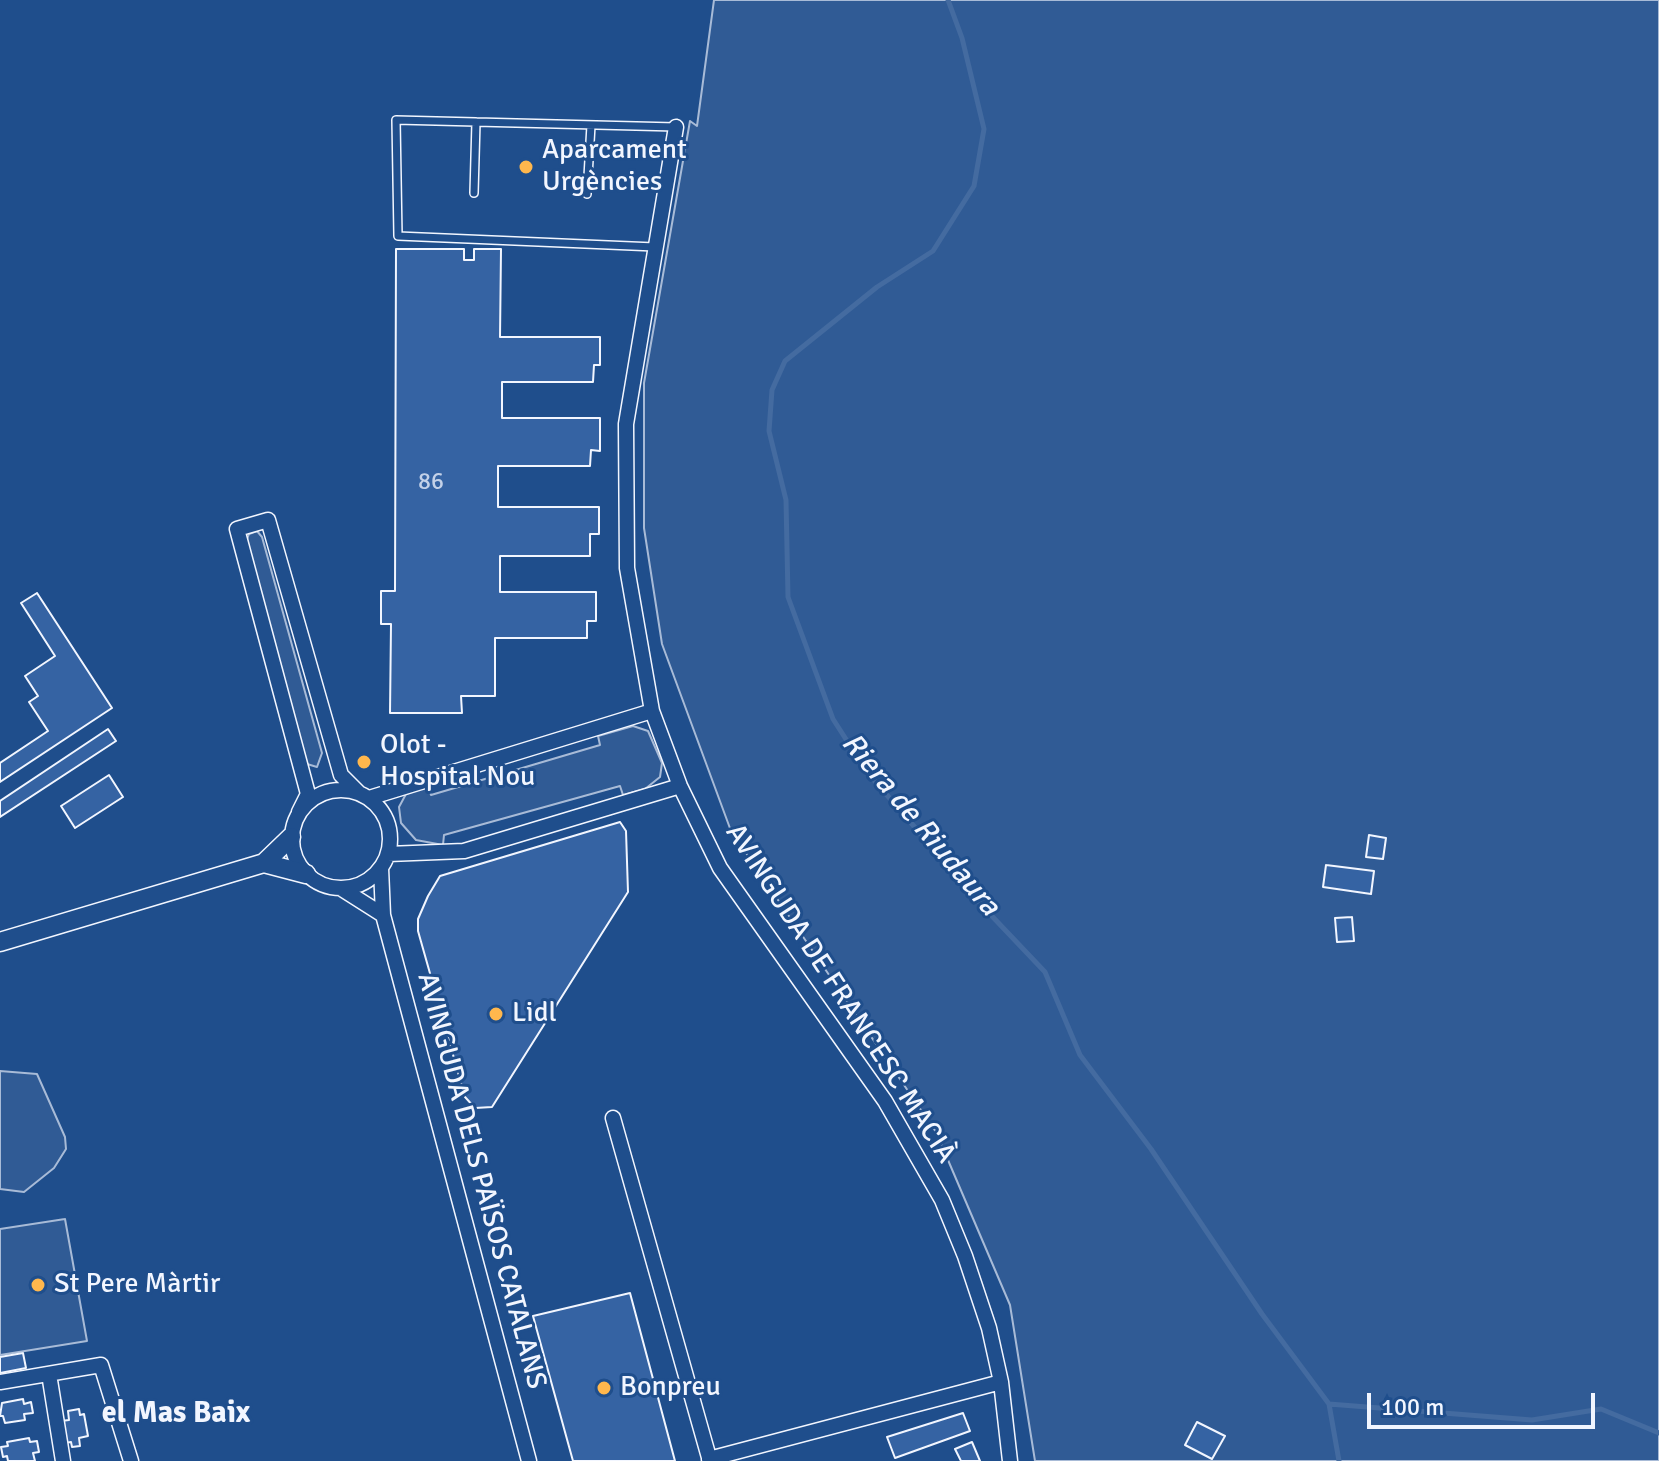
<!DOCTYPE html>
<meta charset="utf-8">
<style>
body{margin:0}
#map{position:relative;width:1659px;height:1461px;overflow:hidden;background:#1f4e8c;font-family:Signika,sans-serif}
canvas{display:block}
.scale{position:absolute;left:1367px;top:1393px;width:228px;height:36px;box-sizing:border-box;border:4px solid #f2f6ff;border-top:0;padding-left:10px;font-size:24px;line-height:28px;white-space:nowrap;color:#f2f6ff;-webkit-text-stroke:6px #1f4e8c;paint-order:stroke}
</style>
<div id="map">
<canvas width="1659" height="1461"></canvas>
<div class="scale">100 m</div>
</div>
<script>
const c = document.querySelector('canvas').getContext('2d');
c.lineJoin = 'round';
function fillPath(path, color) { c.fillStyle = color; c.fill(path, 'evenodd'); }
const toPath = rows => new Path2D(rows.map(r => 'M' + r).join(''));
function strokePath(path, color, width, dash) { c.strokeStyle = color; c.lineWidth = width; c.lineCap = dash ? 'butt' : 'round'; c.setLineDash(dash || []); c.stroke(path); }
function label(font, color, halo, rows, align = 'center') {
  c.font = font + ' Signika,sans-serif'; c.lineWidth = 6; c.setLineDash([]); c.textBaseline = 'middle'; c.strokeStyle = halo; c.fillStyle = color; for (const [text, x, y, turn = 0] of rows) {
    c.save(); c.translate(x, y); c.rotate((+turn || 0) * Math.PI / 180); c.textAlign = isNaN(turn) ? turn : align; if (halo) c.strokeText(text, 0, 0); c.fillText(text, 0, 0); c.restore();
  }
}
const green = toPath([
 [714,0,1659,0,1659,1461,1035,1461,1010,1305,936,1132,731,831,662,644,644,528,644,383,690,121,697,126,714,0],
 [257,531,262,537,322,753,317,767,307,764,246,542,249,534,257,531],
 [633,726,648,731,662,763,660,777,645,789,623,795,620,786,444,835,443,845,416,840,401,823,399,807,406,794,428,786,431,795,600,745,598,736,633,726],
 [0,1071,37,1074,65,1137,66,1149,54,1168,24,1192,0,1189,0,1071],
 [65,1219,87,1341,0,1355,0,1229,65,1219]
]);
fillPath(green, '#305b95');
strokePath(green, '#a8bbd7', 2);
strokePath(toPath([
 [948,0,962,38,984,129,974,186,933,251,877,287,785,361,772,390,769,431,786,500,788,597,833,719,867,772,989,913,1045,972,1080,1055,1151,1149,1262,1314,1329,1404,1339,1461],
 [1329,1404,1532,1420,1601,1409,1659,1433]
]), '#446ba0', 5);
const building = toPath([
 [396,249,464,249,464,260,474,260,474,249,501,249,500,337,600,337,600,365,594,365,593,382,502,382,502,418,600,418,600,451,591,450,590,466,498,466,498,507,599,507,599,534,590,534,590,556,500,556,500,592,596,592,596,621,587,621,587,638,495,638,495,696,461,696,462,713,390,713,391,624,381,624,381,591,395,591,396,249],
 [37,593,112,708,0,782,0,763,48,731,29,702,38,696,25,676,55,656,21,603,37,593],
 [108,729,116,741,0,817,0,801,108,729],
 [109,775,123,797,75,828,61,806,109,775],
 [620,822,626,831,628,892,492,1107,475,1108,465,1097,418,931,418,919,428,896,440,876,620,822],
 [1369,835,1386,838,1383,859,1366,857,1369,835],
 [1326,865,1374,871,1371,894,1323,887,1326,865],
 [1352,917,1354,941,1337,942,1335,918,1352,917],
 [630,1293,675,1461,573,1461,533,1316,630,1293],
 [23,1353,26,1368,0,1373,0,1357,23,1353],
 [23,1399,24,1404,31,1402,33,1413,24,1414,25,1420,5,1423,3,1416,0,1416,2,1403,23,1399],
 [79,1409,80,1415,84,1414,88,1436,79,1438,80,1446,72,1447,71,1442,65,1443,61,1421,69,1420,68,1411,79,1409],
 [963,1413,970,1431,895,1458,887,1437,963,1413],
 [1197,1422,1225,1436,1212,1459,1185,1445,1197,1422],
 [29,1438,30,1442,37,1441,39,1452,33,1453,35,1461,8,1461,7,1456,3,1457,1,1447,8,1446,7,1442,29,1438],
 [972,1442,980,1461,961,1461,955,1449,972,1442]
]);
fillPath(building, '#3563a3');
strokePath(building, '#f2f6ff', 2);
const service = toPath([
 [474,193,476,122],
 [587,194,591,125],
 [655,247,398,236,396,120,676,127]
]);
const minor = toPath([
 [676,127,626,424,627,568,652,711,680,786,720,868,885,1101,942,1200,965,1256,989,1328,1001,1382,1010,1461],
 '292 839a49 49 0 1 1 98 0a49 49 0 1 1-98 0Z',
 [369,798,652,711],
 [299,812,308,794,237,529,268,520,341,775,359,793],
 [388,854,464,851,680,786],
 [381,868,383,915,529,1461],
 [342,889,383,915],
 [613,1118,710,1461],
 [49,1374,63,1461],
 [0,1382,101,1365,131,1461],
 [709,1459,1001,1382]
]);
const tertiary = toPath([
 [264,863,306,874],
 [0,942,264,863,291,837]
]);
strokePath(service, '#f2f6ff', 10);
strokePath(minor, '#f2f6ff', 17);
strokePath(tertiary, '#f2f6ff', 21);
strokePath(service, '#1f4e8c', 7);
strokePath(minor, '#1f4e8c', 14);
strokePath(tertiary, '#1f4e8c', 18);
for (const [x, y, r, color] of [
 [526,167,8,"#ffb74d"],
 [364,762,8,"#ffb74d"],
 [496,1014,8,"#ffb74d"],
 [38,1285,8,"#ffb74d"],
 [604,1388,8,"#ffb74d"]
]) { const dot = new Path2D(); dot.arc(x, y, r, 0, 2 * Math.PI); c.fillStyle = color; c.fill(dot); strokePath(dot, '#1f4e8c', 3); }
label('24px', '#c3d1e8', null, [
 ["86",431,483]
]);
label('28px', '#f2f6ff', '#1f4e8c', [
 ["Aparcament",542,151],
 ["Urgències",542,183],
 ["Olot -",380,746],
 ["Hospital Nou",380,778],
 ["Lidl",512,1014],
 ["St Pere Màrtir",54,1285],
 ["Bonpreu",620,1388]
], 'left');
label('28px', '#f2f6ff', '#1f4e8c', [
 ["AVINGUDA DE FRANCESC MACIÀ",840,994,57],
 ["AVINGUDA DELS PAÏSOS CATALANS",481,1181,75]
]);
label('italic 30px', '#f2f6ff', '#1f4e8c', [
 ["Riera de Riudaura",920,825,50]
]);
label('bold 30px', '#f2f6ff', '#1f4e8c', [
 ["el Mas Baix",176,1414]
]);
</script>
